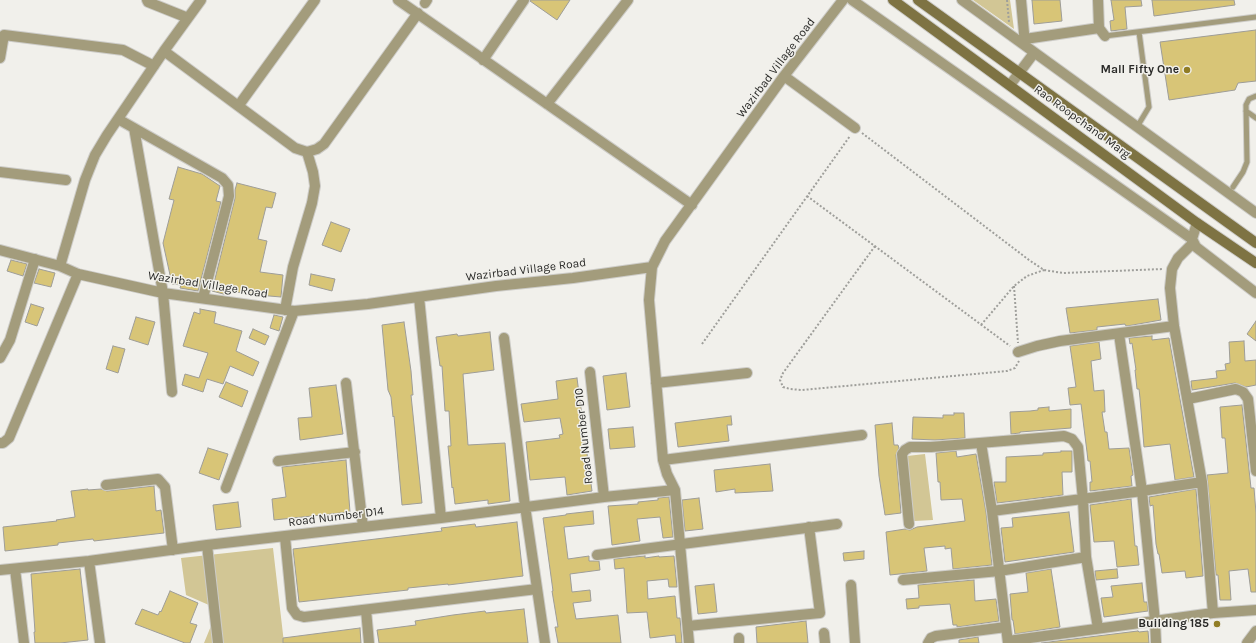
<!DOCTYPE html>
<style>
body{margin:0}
canvas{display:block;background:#f1f0eb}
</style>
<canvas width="1256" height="643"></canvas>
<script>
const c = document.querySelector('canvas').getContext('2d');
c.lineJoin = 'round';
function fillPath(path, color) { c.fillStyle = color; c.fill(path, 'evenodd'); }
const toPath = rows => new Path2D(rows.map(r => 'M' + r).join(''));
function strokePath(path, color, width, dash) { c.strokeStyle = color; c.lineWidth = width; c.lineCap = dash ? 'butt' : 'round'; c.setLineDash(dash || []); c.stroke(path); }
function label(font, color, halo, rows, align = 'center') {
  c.font = font + ' Karla,sans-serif'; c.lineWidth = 3; c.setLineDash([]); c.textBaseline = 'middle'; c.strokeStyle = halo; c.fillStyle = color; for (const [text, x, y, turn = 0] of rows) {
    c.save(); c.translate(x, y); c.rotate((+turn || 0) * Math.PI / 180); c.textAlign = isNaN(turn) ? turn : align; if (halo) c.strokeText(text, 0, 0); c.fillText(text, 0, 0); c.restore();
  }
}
fillPath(toPath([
 [973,0,1010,0,1014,29],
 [925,454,933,520,914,521,907,456],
 [273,548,284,643,204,643,218,609,186,595,181,558]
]), '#d2c695');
const building = toPath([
 [530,0,570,0,557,20,530,1,530,0],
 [1032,0,1060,0,1062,21,1034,24,1032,0],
 [1111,0,1141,0,1142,6,1125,7,1127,29,1111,31,1110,21,1114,20,1111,0],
 [1152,0,1234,0,1235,5,1154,16,1152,0],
 [1256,30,1256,81,1238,83,1235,90,1169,100,1160,42,1256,30],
 [178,167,202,174,220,186,216,201,221,202,198,291,180,288,181,285,172,284,163,243,174,200,169,199,178,167],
 [237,183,276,193,272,208,266,207,258,239,267,241,260,272,283,275,281,297,246,294,228,290,227,295,212,291,235,198,235,190,237,183],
 [331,222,350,229,341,252,322,245,331,222],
 [11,260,27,264,23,276,7,271,11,260],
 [39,269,55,273,51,287,34,283,39,269],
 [311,274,335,279,332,291,309,285,311,274],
 [1158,299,1161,320,1127,326,1125,325,1125,324,1097,327,1097,330,1070,333,1066,308,1158,299],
 [31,304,44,308,37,326,25,322,31,304],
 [200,309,216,312,214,323,242,331,236,351,259,362,253,376,230,366,223,384,207,379,203,392,182,385,185,374,199,378,208,353,183,346,194,312,200,314,200,309],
 [274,315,283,317,279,331,270,328,274,315],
 [136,317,155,322,148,345,129,339,136,317],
 [1256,321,1256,341,1247,334,1256,321],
 [404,322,411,371,413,395,411,395,422,503,402,505,394,416,393,417,391,397,388,390,382,325,404,322],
 [253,329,269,336,265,345,249,338,253,329],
 [490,332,494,370,463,374,468,445,505,443,510,501,488,504,488,500,455,504,453,487,452,488,448,446,451,446,449,411,445,411,442,366,440,366,436,337,457,334,458,336,490,332],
 [1152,336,1152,340,1169,338,1194,477,1175,480,1170,444,1144,447,1140,398,1139,389,1137,389,1135,370,1136,370,1132,343,1130,344,1129,338,1152,336],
 [1244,341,1245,361,1256,360,1256,385,1246,387,1235,383,1192,390,1191,381,1217,378,1216,371,1226,370,1225,364,1230,363,1229,342,1244,341],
 [1099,342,1101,359,1091,361,1094,391,1104,390,1105,412,1102,412,1105,432,1107,432,1109,449,1129,448,1133,475,1131,476,1132,486,1090,491,1090,482,1092,482,1090,461,1088,461,1087,452,1081,404,1070,405,1068,388,1076,387,1070,346,1099,342],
 [113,346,125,349,118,373,106,369,113,346],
 [626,373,630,407,607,410,603,376,626,373],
 [577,378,592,491,567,495,565,477,530,480,526,442,560,438,559,435,563,434,560,418,524,422,521,404,558,399,556,381,577,378],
 [226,382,248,391,242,407,219,397,226,382],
 [336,385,343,434,300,440,298,418,312,417,309,388,336,385],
 [1242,405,1251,488,1254,488,1256,513,1256,592,1251,592,1248,569,1229,571,1231,600,1220,600,1218,575,1216,575,1207,475,1228,473,1225,438,1222,438,1220,407,1242,405],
 [1049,407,1049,411,1071,409,1071,428,1020,432,1020,433,1011,434,1010,412,1030,411,1038,410,1038,408,1049,407],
 [954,413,964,413,965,438,935,440,912,439,913,417,943,418,943,415,954,415,954,413],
 [731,416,732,425,727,425,729,441,678,447,675,423,731,416],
 [892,423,894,445,898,445,899,448,896,455,901,513,885,515,879,476,875,425,892,423],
 [633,427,635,447,610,449,608,429,633,427],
 [208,448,228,454,219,480,199,473,208,448],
 [956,451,957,457,976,454,986,512,992,565,953,569,951,548,945,549,945,546,924,548,927,571,890,575,886,532,905,529,910,530,917,527,965,521,962,499,941,500,940,482,938,482,936,453,956,451],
 [1061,451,1072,451,1072,472,1062,472,1063,495,997,503,994,482,1006,482,1006,457,1043,455,1043,453,1061,452,1061,451],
 [346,460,350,512,274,520,272,499,286,497,282,467,346,460],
 [770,464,773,491,735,493,735,489,716,492,714,470,770,464],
 [154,486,156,511,161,510,164,533,94,541,93,539,58,543,58,545,5,551,3,527,57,521,56,520,75,517,71,491,88,489,88,490,101,489,107,491,154,486],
 [1196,489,1203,576,1186,578,1185,571,1162,573,1159,554,1158,554,1156,544,1153,505,1150,506,1149,497,1196,489],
 [669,497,673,537,663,538,660,517,637,519,640,541,612,545,608,506,638,504,638,502,658,500,658,498,669,497],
 [699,498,703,529,685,531,682,500,699,498],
 [1131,499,1135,546,1137,546,1139,565,1117,567,1114,541,1094,542,1090,505,1131,499],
 [238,502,241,527,216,530,213,505,238,502],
 [593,511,594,524,564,527,568,559,589,556,589,561,599,561,600,570,570,574,572,592,590,590,591,601,573,603,576,619,618,615,621,643,558,643,555,627,558,627,552,591,553,591,543,518,566,515,566,514,593,511],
 [1069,512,1074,552,1005,562,1001,528,1013,527,1012,518,1069,512],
 [517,522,523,576,448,585,448,584,408,588,408,590,299,602,293,549,442,531,441,528,475,524,476,527,517,522],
 [864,551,864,559,844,561,843,553,864,551],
 [645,556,645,558,659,556,659,557,674,556,677,587,669,587,668,579,647,581,648,599,675,596,677,618,680,618,682,643,676,643,675,635,650,638,647,612,627,613,624,568,615,569,614,559,645,556],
 [80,569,88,640,60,643,35,643,34,632,35,632,31,574,80,569],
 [1051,569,1060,627,1015,634,1013,620,1012,620,1010,594,1028,592,1026,573,1051,569],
 [1117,569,1118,578,1096,580,1095,571,1117,569],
 [974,580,975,601,996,599,999,621,957,627,957,625,953,625,950,604,919,606,919,608,907,609,906,599,919,598,918,585,974,580],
 [1142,583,1144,602,1147,602,1148,611,1104,617,1101,598,1113,597,1111,586,1142,583],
 [714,584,717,612,698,614,695,586,714,584],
 [170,591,198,603,190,623,197,625,190,643,185,643,135,624,142,609,158,615,160,611,161,612,170,591],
 [524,609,528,643,379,643,377,630,416,625,415,621,453,615,485,611,486,613,524,609],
 [806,621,808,643,757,643,756,627,806,621],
 [360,628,361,643,283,643,283,638,360,628],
 [1138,631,1139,632,1148,631,1149,643,1041,643,1138,631],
 [978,637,979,643,959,643,959,640,978,637]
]);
fillPath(building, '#d8c577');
strokePath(building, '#9e9d98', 1);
const lane = toPath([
 [1105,36,1256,17],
 [1246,111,1256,118],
 [1137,127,1149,107,1139,32],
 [1233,187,1243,172,1247,162,1246,105,1249,99,1256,96]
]);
const street = toPath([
 [147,0,148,2,188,18],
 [398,0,692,205],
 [852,0,1192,239,1196,247,1256,293],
 [962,0,1256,213],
 [1021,0,1025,44],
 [1098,0,1099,28,1105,36],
 [425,3,427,0],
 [1025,39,1099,28],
 [164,51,295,148,307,152,317,149,324,144,418,13],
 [0,58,4,35,123,50,154,66],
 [483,60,524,0],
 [784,76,855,128],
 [1010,85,1034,53],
 [547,104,628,0],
 [239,105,315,0],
 [118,119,222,178,228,185,229,196,203,298],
 [134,128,163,293,172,392],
 [0,172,66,180],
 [1192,239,1197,223],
 [1193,243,1178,258,1172,269,1170,288,1174,326,1202,482,1213,613],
 [0,250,60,266,78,274,163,293,294,311,368,304,496,286,573,278,652,267],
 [60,266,85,180,95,155,107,135,164,51,201,0],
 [419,297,441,518],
 [285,310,293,267,312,203,315,186,313,172,307,152],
 [1119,334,1142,491,1155,621,1156,643],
 [504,338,525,506,545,643],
 [1018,352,1037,346,1060,341,1174,326],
 [0,358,10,340,35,259],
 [590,372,604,497],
 [346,383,363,527],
 [656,383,747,373],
 [1188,399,1236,389,1243,392,1248,399,1256,471],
 [0,443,3,443,9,438,78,274],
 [981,443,992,511,1008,643],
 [663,460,862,435],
 [278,461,355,452],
 [106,485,158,479,165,487,173,550],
 [226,488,294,311],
 [992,511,1142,491,1202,482],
 [909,524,902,454,905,450,910,447,931,447,1064,436,1072,439,1078,447,1083,500,1086,557,1098,628],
 [285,537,292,608,297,615,304,617,537,589],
 [207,545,218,643],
 [597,555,837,524],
 [89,561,100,643],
 [15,569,24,643],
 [0,570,89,561,207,545,441,518,604,497,675,490],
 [903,580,999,571,1086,557],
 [851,585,855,643],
 [366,610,369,643],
 [688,626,820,613,809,527],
 [824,633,825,643],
 [739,638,739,643],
 [1008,641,1213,613,1256,610],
 [689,643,675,490,667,474,663,460,649,300,652,267,665,241,784,76,843,0],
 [928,643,931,638,936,636,1006,627],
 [1247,643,1256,631]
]);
const secondary = toPath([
 [893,0,1197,223,1256,263],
 [918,0,1256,243]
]);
strokePath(lane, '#cdccc8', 7);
strokePath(street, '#cdccc8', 12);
strokePath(secondary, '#cdccc8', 12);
strokePath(toPath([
 [1007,0,1009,22,1008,21],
 [862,133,1029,260,1044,270,1063,273,1163,269],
 [807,196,1010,346],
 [875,246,783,373,780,380,783,387,790,389,802,390,1007,371,1015,368,1019,361],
 [1014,286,1018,343],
 [981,325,1014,286,1027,276,1044,270],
 [702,344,850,136]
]), '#9f9f9b', 2, [2, 2]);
strokePath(lane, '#a39c7c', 5);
strokePath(street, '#a39c7c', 10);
strokePath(secondary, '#7e7343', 10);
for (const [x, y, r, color] of [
 [1187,70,4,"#917d24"],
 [1217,624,4,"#917d24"]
]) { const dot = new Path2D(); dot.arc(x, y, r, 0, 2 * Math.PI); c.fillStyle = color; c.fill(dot); strokePath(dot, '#f1f0eb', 1.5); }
label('12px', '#2a2a28', '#f1f0eb', [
 ["Wazirbad Village Road",776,68,-53],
 ["Rao Roopchand Marg",1082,122,36],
 ["Wazirbad Village Road",526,270,-7],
 ["Wazirbad Village Road",208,285,9],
 ["Road Number D10",584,436,-96],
 ["Road Number D14",336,517,-7]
]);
label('bold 12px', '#2a2a28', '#f1f0eb', [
 ["Mall Fifty One",1179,70],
 ["Building 185",1209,624]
], 'right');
</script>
